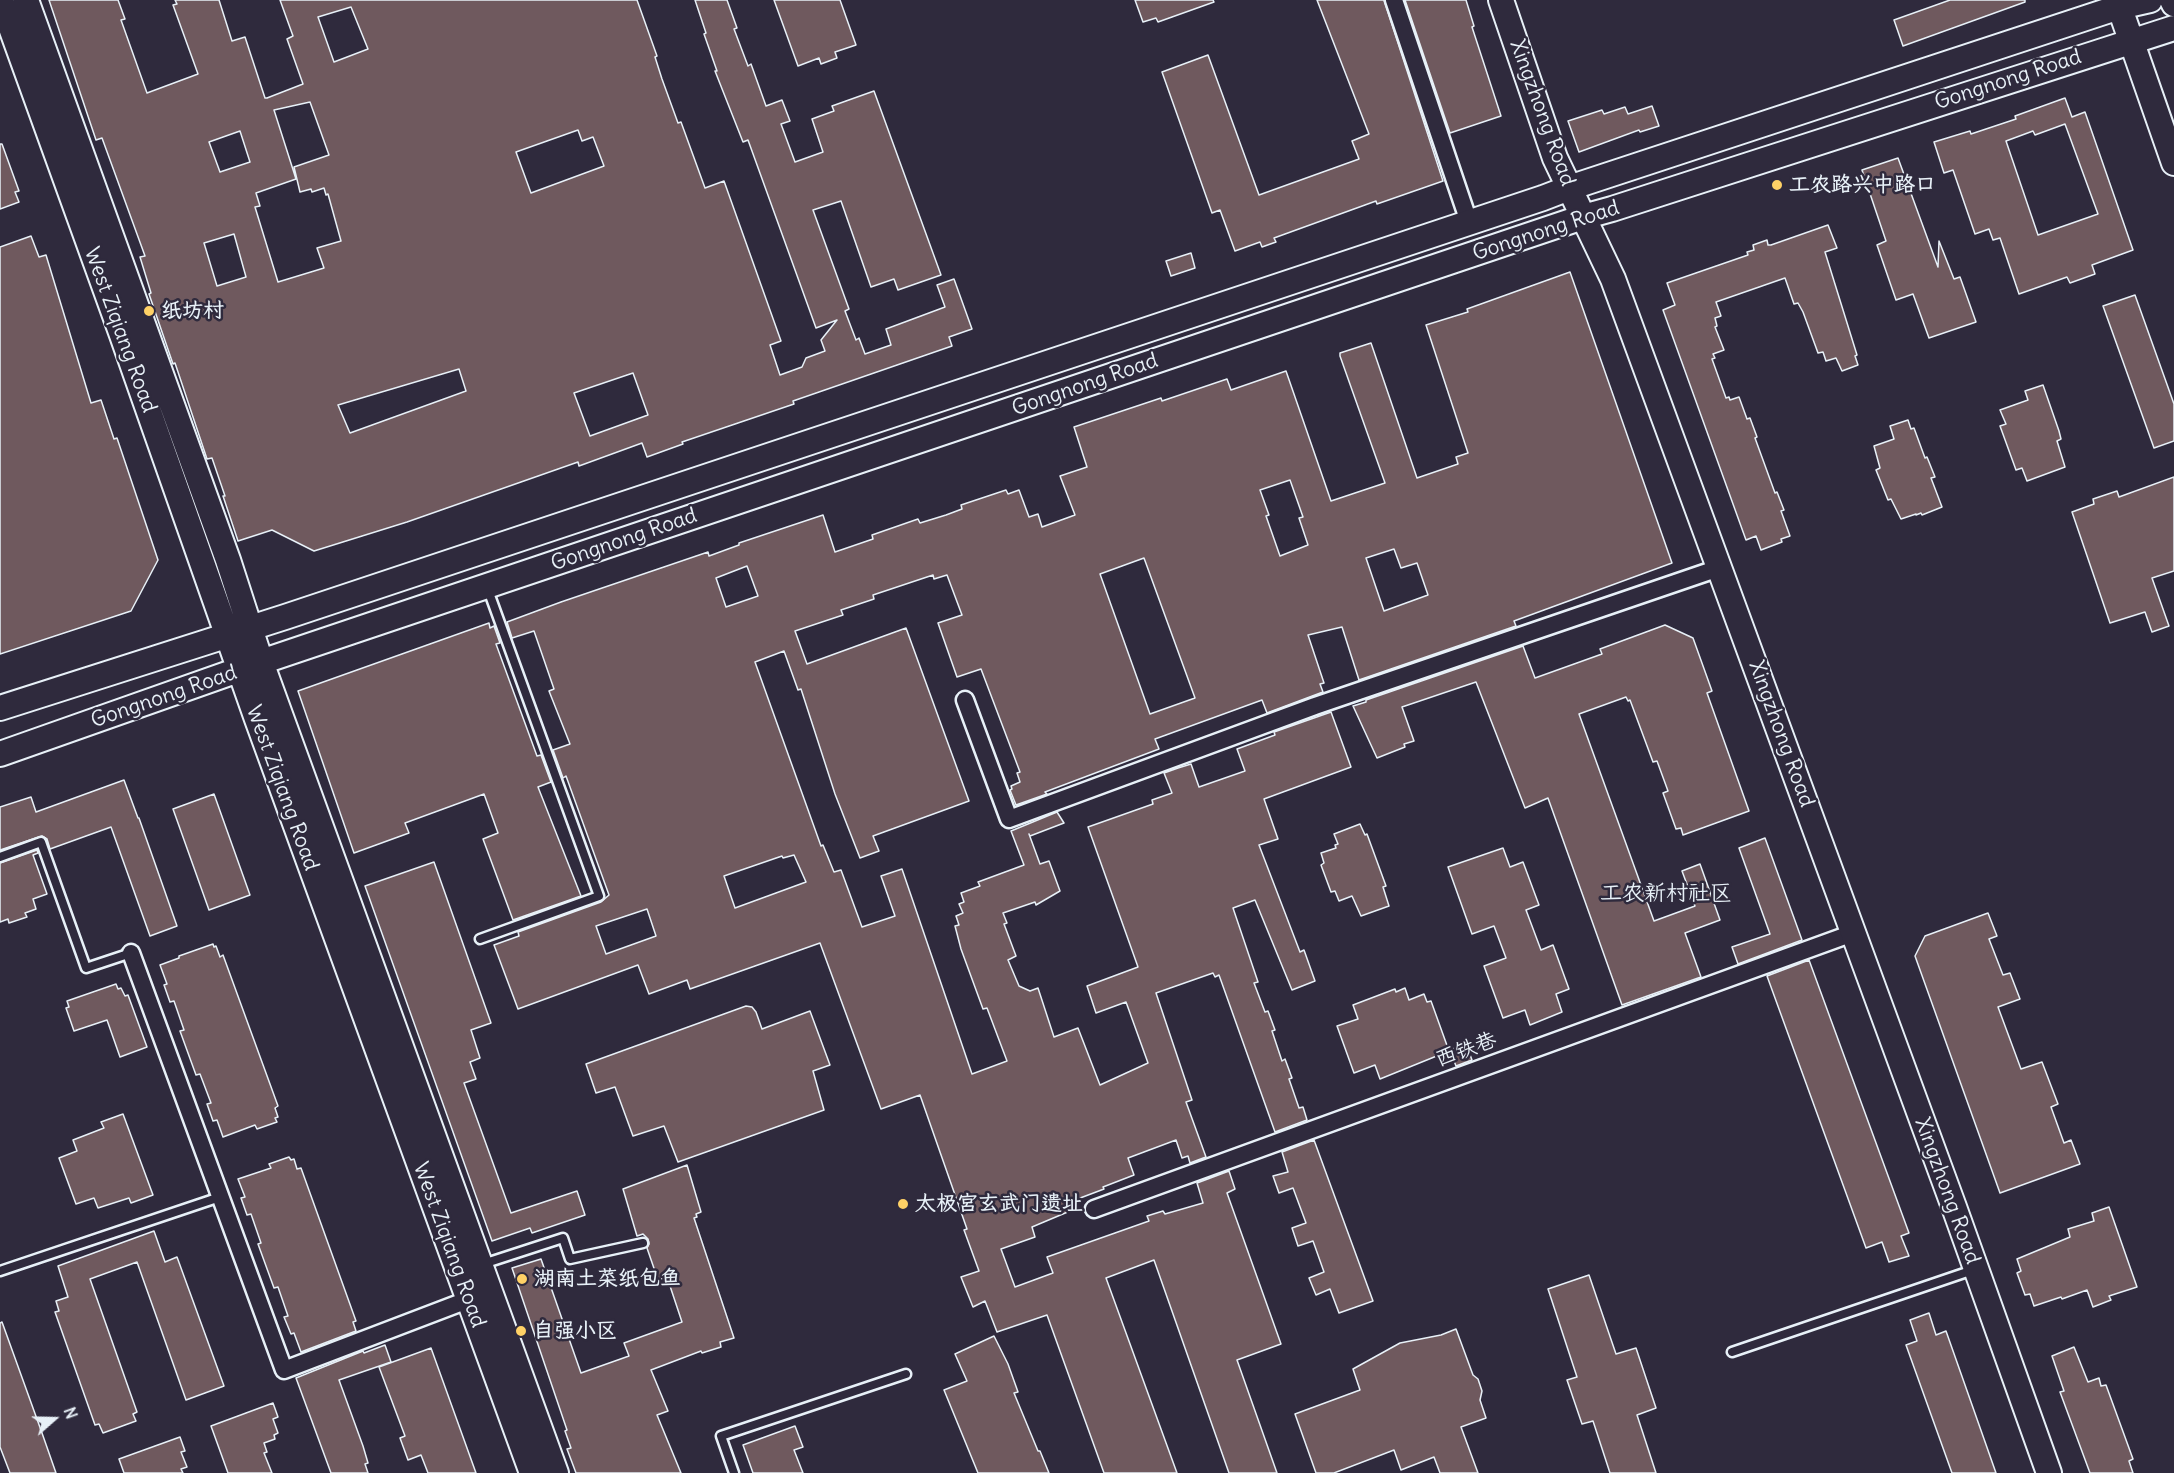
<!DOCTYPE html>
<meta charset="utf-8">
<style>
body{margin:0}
#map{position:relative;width:2174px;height:1473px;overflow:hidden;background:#2f2a3d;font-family:Delius,sans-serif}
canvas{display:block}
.north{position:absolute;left:24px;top:1389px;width:60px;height:60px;-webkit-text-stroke:4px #2f2a3d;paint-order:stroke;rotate:70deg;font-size:16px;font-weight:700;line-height:24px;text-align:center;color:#e8f1f8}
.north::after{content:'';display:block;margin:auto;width:21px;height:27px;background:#e8f1f8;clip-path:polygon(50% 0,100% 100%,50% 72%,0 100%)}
</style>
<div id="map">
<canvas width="2174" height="1473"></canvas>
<div class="north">N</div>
</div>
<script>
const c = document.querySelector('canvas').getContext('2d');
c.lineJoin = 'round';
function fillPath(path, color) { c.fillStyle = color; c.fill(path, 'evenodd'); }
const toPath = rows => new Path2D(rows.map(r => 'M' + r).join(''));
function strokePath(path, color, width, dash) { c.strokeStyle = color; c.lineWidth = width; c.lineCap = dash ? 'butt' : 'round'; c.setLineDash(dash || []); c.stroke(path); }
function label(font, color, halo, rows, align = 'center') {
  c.font = font + ' Delius,"LXGW WenKai TC",sans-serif'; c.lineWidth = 5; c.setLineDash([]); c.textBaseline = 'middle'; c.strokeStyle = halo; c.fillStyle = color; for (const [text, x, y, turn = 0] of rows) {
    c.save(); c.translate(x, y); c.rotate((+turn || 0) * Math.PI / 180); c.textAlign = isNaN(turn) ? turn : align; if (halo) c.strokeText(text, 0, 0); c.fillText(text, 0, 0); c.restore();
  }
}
const building = toPath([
 [49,0,118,0,125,19,121,20,147,93,198,74,173,5,177,4,175,0,219,0,232,41,245,37,265,98,267,98,303,84,287,39,293,36,280,0,637,0,657,56,655,57,662,79,678,123,681,122,705,188,724,181,781,341,770,345,780,375,802,367,806,358,825,351,821,340,837,320,816,328,748,140,743,142,715,71,717,71,704,34,706,33,695,0,727,0,737,28,734,29,748,66,751,64,766,106,782,100,790,121,781,124,795,162,823,152,812,119,834,111,832,106,874,91,941,275,898,290,894,279,871,287,841,201,813,210,849,309,845,311,856,340,859,338,865,354,891,345,886,329,945,307,937,285,954,279,972,329,949,337,952,346,793,401,794,404,682,442,683,444,647,457,642,443,579,466,578,462,407,522,314,551,272,530,238,541,223,496,225,496,212,458,207,459,175,363,173,364,149,294,151,293,140,257,145,256,102,138,96,140,49,0],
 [351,7,368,49,334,62,318,17,351,7],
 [310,102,329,155,294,167,300,192,311,189,312,192,324,188,326,195,328,194,341,241,317,248,324,268,278,282,255,207,260,206,256,193,296,179,274,110,310,102],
 [578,130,582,141,593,137,604,166,531,193,516,152,578,130],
 [240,131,250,162,220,172,209,142,240,131],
 [234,234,246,277,217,286,204,243,234,234],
 [459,369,466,391,350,433,338,405,459,369],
 [633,373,648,415,590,436,574,393,633,373],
 [774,0,840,0,856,45,835,52,837,58,821,64,819,58,798,66,774,0],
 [1135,0,1213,0,1214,2,1158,22,1156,18,1143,22,1135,0],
 [1317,0,1384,0,1443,181,1377,204,1376,201,1274,238,1276,242,1262,247,1260,242,1235,251,1220,210,1212,213,1162,72,1208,55,1259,195,1359,159,1352,141,1369,134,1317,0],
 [1405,0,1466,0,1474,26,1472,27,1501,116,1450,133,1405,0],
 [1950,0,2025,0,2025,2,1903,46,1894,20,1950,0],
 [2065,98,2072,117,2085,112,2133,250,2092,265,2095,274,2070,283,2067,277,2019,294,2000,238,1993,240,1989,229,1975,234,1953,170,1944,173,1934,142,1970,131,1971,134,2016,119,2015,116,2065,98],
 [2065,124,2098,214,2038,235,2006,141,2033,131,2035,135,2065,124],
 [1652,106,1659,126,1640,132,1639,130,1579,152,1568,121,1602,110,1604,114,1625,107,1628,114,1652,106],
 [0,144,2,144,19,191,15,192,19,202,0,209,0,144],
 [1898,158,1938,267,1939,241,1954,279,1960,277,1976,322,1929,338,1913,294,1896,300,1877,245,1886,241,1862,170,1898,158],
 [1828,225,1837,248,1825,252,1857,355,1855,356,1858,365,1842,371,1836,358,1826,361,1823,352,1818,353,1803,312,1798,303,1794,304,1785,278,1716,302,1721,316,1715,318,1717,326,1715,327,1724,350,1713,354,1715,358,1712,359,1726,398,1729,397,1730,400,1739,397,1747,419,1750,418,1757,437,1755,438,1775,493,1777,492,1784,510,1781,511,1790,536,1781,539,1782,542,1761,550,1756,536,1746,540,1663,310,1675,305,1667,283,1748,255,1747,252,1754,250,1753,245,1767,240,1768,245,1771,245,1828,225],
 [31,236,39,257,46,255,91,403,101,400,114,439,117,438,158,560,131,611,0,654,0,247,31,236],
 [1191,253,1195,268,1171,276,1166,261,1191,253],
 [1570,272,1672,563,1514,621,1516,626,1359,680,1342,627,1308,635,1324,683,1320,684,1323,692,1267,713,1262,700,1155,739,1159,749,1045,792,1047,794,1016,805,1010,790,1012,789,1011,786,1020,782,1017,773,1020,772,981,669,957,677,938,623,962,615,947,575,934,579,933,575,873,595,874,599,841,610,843,615,795,631,807,664,906,628,969,801,873,836,879,851,860,858,835,794,801,689,798,690,784,651,755,662,821,846,823,845,834,872,841,870,862,927,895,916,881,876,902,869,972,1074,1007,1061,987,1008,983,1009,961,949,955,926,959,925,956,916,963,913,959,904,964,902,961,893,980,886,978,882,1024,865,1011,831,1057,812,1064,823,1030,836,1029,834,1040,864,1049,861,1060,891,1036,905,1035,902,1003,913,1007,923,1004,924,1016,956,1008,960,1019,986,1030,991,1038,988,1054,1037,1078,1028,1100,1085,1148,1063,1126,1002,1096,1013,1087,986,1138,967,1088,827,1153,804,1152,800,1172,793,1164,773,1178,768,1191,764,1199,787,1245,771,1237,749,1275,735,1274,732,1331,712,1351,767,1264,799,1278,839,1259,845,1300,952,1304,950,1315,981,1292,990,1255,900,1233,908,1258,982,1254,983,1265,1012,1268,1011,1275,1030,1272,1031,1282,1061,1285,1059,1292,1078,1289,1079,1299,1108,1303,1107,1307,1120,1275,1132,1219,975,1215,977,1213,973,1156,993,1192,1100,1186,1102,1206,1157,1190,1163,1188,1156,1182,1158,1176,1140,1128,1158,1134,1175,1103,1187,1104,1189,1067,1203,1070,1211,1032,1227,1035,1237,1001,1249,1015,1287,1053,1273,1047,1257,1149,1221,1147,1216,1163,1211,1165,1214,1203,1203,1197,1183,1229,1171,1235,1189,1227,1193,1281,1344,1237,1360,1277,1473,1229,1473,1154,1260,1106,1278,1177,1473,1104,1473,1047,1315,997,1332,985,1301,973,1307,961,1277,979,1271,964,1230,967,1229,920,1095,881,1109,820,943,690,989,687,980,649,994,638,965,518,1009,494,945,519,936,518,932,601,902,609,895,566,776,563,778,553,750,570,744,549,691,554,689,534,631,512,638,507,622,561,602,708,552,709,556,739,545,739,543,823,515,835,552,873,539,872,535,918,519,920,523,946,515,962,509,961,505,1006,490,1008,494,1019,490,1029,517,1038,514,1042,527,1075,515,1060,476,1087,467,1074,427,1161,398,1162,401,1227,379,1231,390,1286,371,1331,501,1385,483,1340,356,1340,353,1371,343,1417,478,1458,464,1456,457,1468,453,1426,325,1468,312,1467,309,1570,272],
 [1290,480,1303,517,1299,518,1308,545,1280,556,1266,516,1269,515,1260,490,1290,480],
 [1394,549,1401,568,1417,563,1428,595,1384,611,1366,558,1394,549],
 [1144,558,1195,698,1150,714,1100,574,1144,558],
 [747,566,758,596,726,607,716,578,747,566],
 [794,855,806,882,735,908,724,876,782,856,783,858,794,855],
 [647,909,656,936,606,954,596,926,647,909],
 [2135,295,2174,404,2174,441,2154,448,2103,306,2135,295],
 [2043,385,2059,431,2061,439,2057,441,2065,467,2027,481,2022,468,2016,470,2000,426,2006,424,2000,410,2028,400,2025,391,2043,385],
 [1908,420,1911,429,1914,428,1925,458,1927,457,1935,477,1931,478,1942,507,1922,515,1921,513,1916,515,1916,514,1901,519,1891,499,1888,500,1876,470,1880,468,1874,446,1894,439,1890,426,1908,420],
 [2174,477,2174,571,2152,578,2169,626,2152,632,2145,612,2110,623,2072,512,2094,504,2093,499,2117,491,2119,497,2174,477],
 [489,623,490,628,494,626,500,643,496,644,537,756,541,755,551,782,538,787,581,896,513,920,483,839,498,833,484,794,405,823,409,833,354,853,298,691,489,623],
 [1665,625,1693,638,1712,691,1707,693,1749,811,1683,835,1681,828,1676,829,1663,793,1668,791,1657,761,1653,762,1630,700,1628,701,1626,697,1579,714,1654,921,1695,906,1682,871,1700,864,1720,920,1685,933,1701,977,1622,1005,1548,798,1525,808,1476,682,1402,707,1414,741,1404,744,1405,747,1377,758,1353,706,1366,702,1366,700,1523,646,1535,678,1602,654,1600,649,1665,625],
 [124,780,138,818,139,818,177,926,150,936,111,827,50,849,47,839,42,836,0,850,0,807,31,797,36,812,124,780],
 [214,794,250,895,209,910,173,809,214,794],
 [1360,824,1365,835,1367,834,1386,886,1383,887,1389,906,1361,916,1352,896,1339,901,1335,891,1331,892,1321,865,1324,863,1321,853,1336,848,1335,845,1338,844,1334,834,1360,824],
 [1765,838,1802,940,1738,964,1732,947,1770,934,1739,848,1765,838],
 [1503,848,1510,867,1523,862,1539,905,1526,910,1541,950,1553,945,1569,989,1556,994,1562,1012,1530,1025,1525,1010,1503,1018,1484,966,1506,958,1494,926,1472,934,1448,867,1503,848],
 [37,850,38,853,33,855,47,894,33,899,36,909,25,913,27,917,9,923,8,919,0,922,0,863,37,850],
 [434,862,491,1023,471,1030,480,1058,470,1062,476,1079,464,1083,511,1213,577,1191,585,1215,532,1233,530,1228,492,1241,365,886,434,862],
 [1988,913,1997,936,1989,939,2003,975,2010,973,2020,999,1998,1007,2021,1069,2042,1062,2058,1104,2051,1107,2064,1143,2071,1140,2080,1164,2000,1193,1915,956,1925,936,1988,913],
 [213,944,214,947,216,946,220,957,223,955,278,1106,275,1108,278,1117,275,1118,277,1122,257,1129,255,1125,223,1137,217,1120,213,1121,207,1104,211,1103,200,1074,196,1075,180,1031,184,1030,174,1001,170,1002,164,985,167,984,160,965,179,958,179,956,213,944],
 [1809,960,1909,1233,1901,1236,1909,1256,1889,1262,1882,1242,1866,1248,1767,976,1809,960],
 [116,984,118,989,121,988,125,996,128,995,147,1047,120,1057,107,1020,74,1031,66,1008,69,1007,67,1001,116,984],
 [1405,988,1409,1000,1424,994,1427,1002,1431,1001,1449,1051,1380,1079,1375,1065,1354,1073,1337,1026,1358,1019,1353,1005,1395,989,1396,992,1405,988],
 [746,1006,752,1007,756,1012,762,1029,810,1011,830,1065,813,1071,824,1110,678,1162,664,1126,633,1136,615,1087,596,1093,586,1064,746,1006],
 [1466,1044,1472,1060,1456,1066,1450,1050,1466,1044],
 [123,1114,153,1195,131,1203,129,1198,98,1208,94,1198,76,1204,59,1158,77,1151,73,1140,104,1128,101,1122,123,1114],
 [1314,1140,1373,1301,1339,1313,1330,1289,1316,1295,1309,1278,1324,1272,1313,1241,1298,1246,1292,1228,1306,1223,1293,1188,1279,1193,1273,1176,1288,1172,1282,1152,1314,1140],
 [289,1157,291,1160,294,1159,297,1169,301,1168,356,1321,353,1322,356,1331,301,1352,294,1333,291,1334,284,1317,288,1316,278,1287,274,1288,258,1244,261,1243,251,1214,247,1215,241,1198,245,1197,238,1179,271,1168,269,1164,289,1157],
 [687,1165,701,1212,696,1214,697,1217,694,1218,734,1338,720,1342,721,1347,702,1353,701,1351,651,1370,668,1411,657,1415,681,1473,576,1473,567,1449,571,1448,565,1431,567,1430,512,1268,541,1259,581,1373,629,1356,624,1343,682,1322,667,1277,658,1280,647,1248,649,1244,648,1239,643,1234,637,1236,623,1189,687,1165],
 [2109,1207,2137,1287,2109,1296,2111,1300,2093,1307,2087,1290,2062,1299,2061,1297,2034,1306,2030,1294,2025,1295,2017,1273,2021,1271,2017,1259,2070,1237,2068,1229,2094,1221,2092,1213,2109,1207],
 [154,1231,165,1262,177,1257,224,1386,186,1400,137,1262,90,1279,137,1412,133,1414,136,1421,103,1433,99,1424,95,1425,55,1312,59,1311,56,1301,68,1297,58,1266,154,1231],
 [1589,1275,1616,1354,1636,1348,1656,1408,1637,1415,1656,1473,1610,1473,1593,1421,1582,1424,1567,1380,1577,1377,1548,1289,1589,1275],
 [1929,1313,1936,1335,1946,1331,1996,1473,1952,1473,1906,1345,1917,1341,1910,1320,1929,1313],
 [2,1322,42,1433,56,1473,10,1473,0,1447,0,1323,2,1322],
 [1456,1329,1473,1375,1478,1379,1482,1391,1480,1400,1486,1418,1461,1427,1478,1473,1440,1473,1434,1457,1401,1470,1394,1450,1334,1473,1316,1473,1295,1414,1360,1390,1353,1369,1400,1343,1441,1335,1456,1329],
 [994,1336,1008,1364,1018,1392,1014,1393,1038,1451,1040,1451,1049,1473,978,1473,944,1390,967,1381,955,1354,994,1336],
 [385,1345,391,1362,339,1380,363,1446,368,1463,365,1464,368,1473,331,1473,296,1378,363,1351,364,1353,385,1345],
 [2074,1347,2088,1382,2099,1378,2101,1386,2106,1385,2133,1459,2129,1461,2133,1473,2090,1473,2060,1392,2064,1391,2052,1356,2074,1347],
 [431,1348,476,1473,428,1473,421,1455,408,1460,400,1438,405,1436,379,1367,431,1348],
 [273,1403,278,1417,273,1419,278,1433,274,1435,275,1439,264,1443,267,1452,264,1453,272,1473,228,1473,211,1426,273,1403],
 [795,1426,803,1447,794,1450,803,1473,753,1473,743,1445,795,1426],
 [180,1437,185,1451,181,1452,187,1467,181,1469,183,1473,124,1473,119,1459,180,1437]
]);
fillPath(building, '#6f595e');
strokePath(building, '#e8f1f8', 1.5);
const lane = toPath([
 [0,857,41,842,86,968,131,953],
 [480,939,599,896,487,587],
 [483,1264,563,1238,570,1259,643,1243],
 [0,1271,220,1197],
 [1732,1352,1976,1269],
 [734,1473,721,1436,906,1374]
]);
const street = toPath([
 [1394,0,1469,222],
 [965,700,1009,819,1315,706,1719,568],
 [131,953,284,1370,478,1296],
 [1094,1209,1853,933]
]);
const secondary = toPath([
 [1,0,122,335,257,719,532,1473],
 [26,0,228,560,261,662,556,1473],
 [1501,0,1555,158,1613,279,1954,1207,2049,1473],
 [2117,0,2174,163],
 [2172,0,2174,4],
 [0,708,285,617,1543,198,1569,188,2119,7,2150,0],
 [0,754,261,662,1583,217,1612,209,2174,28]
]);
strokePath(lane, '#e8f1f8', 13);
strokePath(street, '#e8f1f8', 21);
strokePath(secondary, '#e8f1f8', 28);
strokePath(lane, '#2f2a3d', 8);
strokePath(street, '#2f2a3d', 16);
strokePath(secondary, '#2f2a3d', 24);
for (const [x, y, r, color] of [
 [1777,185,6,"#ffd166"],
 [149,311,6,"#ffd166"],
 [903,1204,6,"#ffd166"],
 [522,1279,6,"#ffd166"],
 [521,1331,6,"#ffd166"]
]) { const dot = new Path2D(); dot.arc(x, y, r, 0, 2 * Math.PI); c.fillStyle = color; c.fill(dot); strokePath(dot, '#2f2a3d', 2); }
label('21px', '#e8f1f8', '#2f2a3d', [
 ["Gongnong Road",2008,80,-18],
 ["Xingzhong Road",1542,113,70],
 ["Gongnong Road",1546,231,-18],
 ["West Ziqiang Road",120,330,70],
 ["Gongnong Road",1085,385,-19],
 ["Gongnong Road",624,540,-19],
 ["Gongnong Road",164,697,-19],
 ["Xingzhong Road",1781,734,70],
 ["West Ziqiang Road",282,788,70],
 ["西铁巷",1466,1050,-20],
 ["Xingzhong Road",1947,1191,70],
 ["West Ziqiang Road",449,1245,70]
]);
label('bold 21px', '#e8f1f8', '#2f2a3d', [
 ["工农路兴中路口",1789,185],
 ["纸坊村",161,311],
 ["太极宫玄武门遗址",915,1204],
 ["湖南土菜纸包鱼",534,1279],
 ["自强小区",533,1331]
], 'left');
label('22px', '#e8f1f8', '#2f2a3d', [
 ["工农新村社区",1666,894]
]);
</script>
